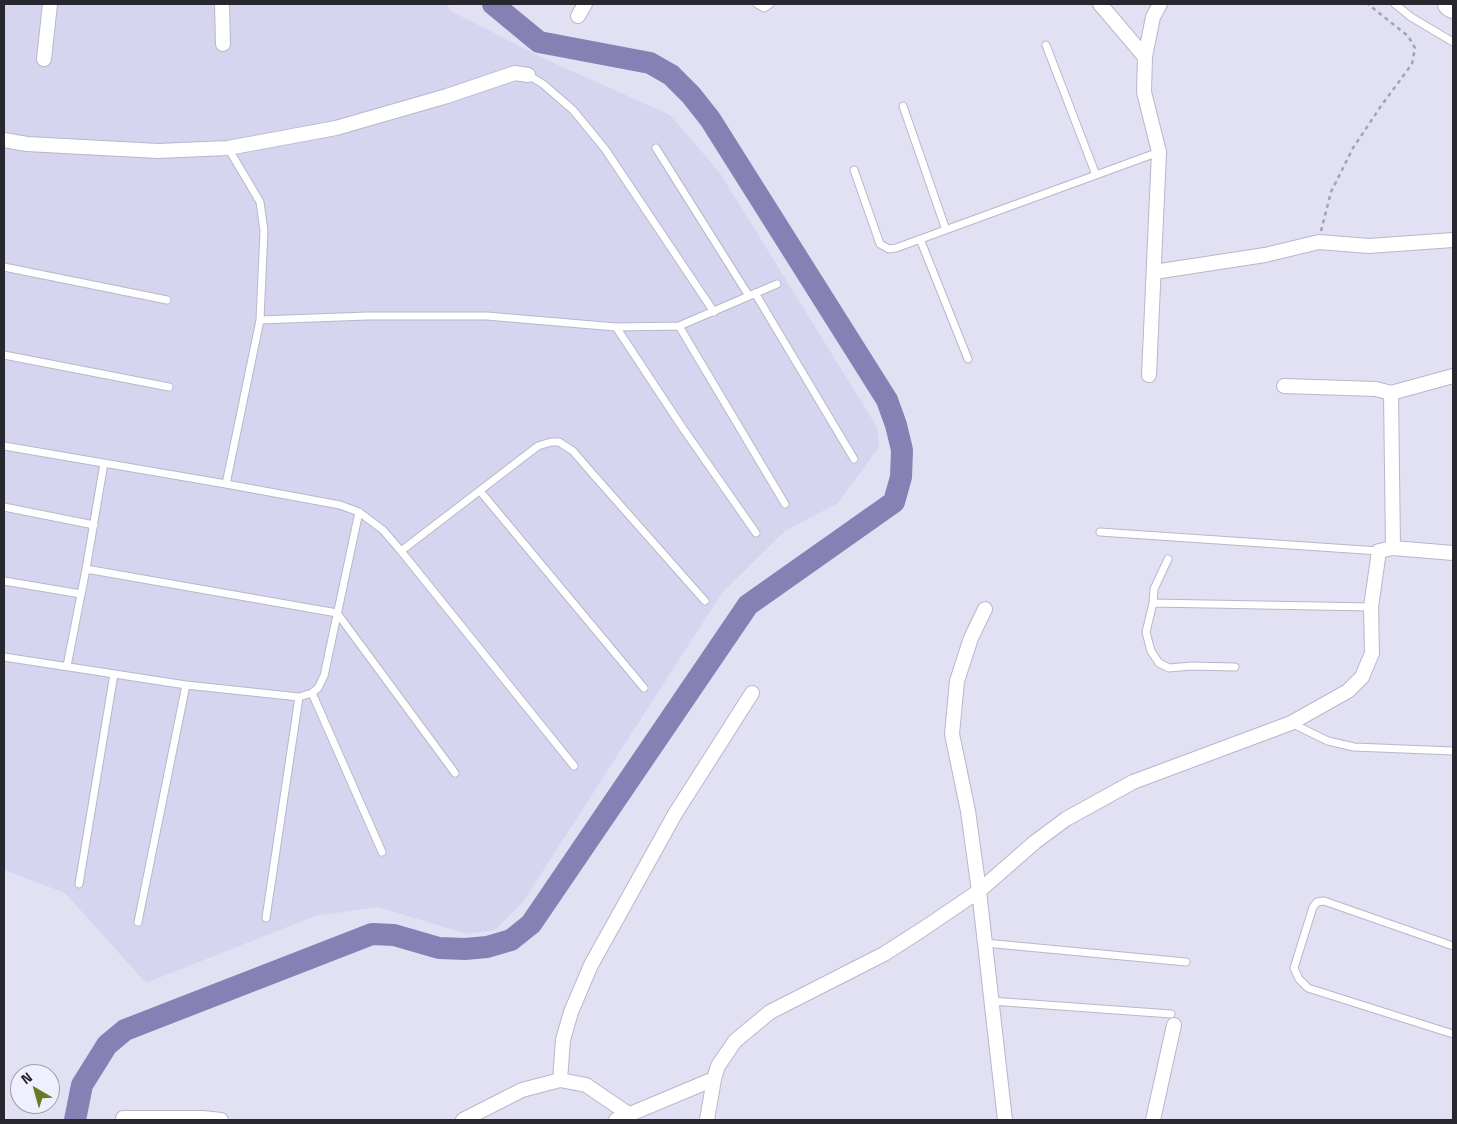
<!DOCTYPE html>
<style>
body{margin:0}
#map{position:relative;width:1457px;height:1124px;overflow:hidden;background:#e2e1f4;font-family:"Titillium Web",sans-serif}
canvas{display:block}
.frame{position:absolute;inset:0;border:5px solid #28272f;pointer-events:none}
.north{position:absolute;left:10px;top:1064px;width:50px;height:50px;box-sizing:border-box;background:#efeffe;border:1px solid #9f9fab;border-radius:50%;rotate:322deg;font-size:14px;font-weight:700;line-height:20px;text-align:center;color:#28272f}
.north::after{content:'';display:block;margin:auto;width:18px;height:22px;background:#6a7927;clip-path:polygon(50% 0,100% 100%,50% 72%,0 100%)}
</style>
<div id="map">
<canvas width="1457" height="1124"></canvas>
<div class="frame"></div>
<div class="north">N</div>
</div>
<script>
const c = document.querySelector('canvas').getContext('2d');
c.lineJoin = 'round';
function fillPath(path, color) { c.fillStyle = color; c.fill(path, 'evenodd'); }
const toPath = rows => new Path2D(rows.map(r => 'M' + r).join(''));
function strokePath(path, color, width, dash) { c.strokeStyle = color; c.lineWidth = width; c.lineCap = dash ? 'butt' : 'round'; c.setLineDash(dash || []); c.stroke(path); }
fillPath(toPath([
 [4,4,447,4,451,11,543,58,670,115,720,173,877,427,879,447,838,503,785,531,722,593,523,902,495,930,467,934,378,907,315,916,146,983,65,893,4,870]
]), '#d6d5ef');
strokePath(toPath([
 [75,1120,82,1085,107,1045,125,1030,372,934,394,935,439,948,465,949,487,947,511,940,531,924,748,605,894,502,901,477,902,450,896,425,887,400,710,119,691,95,671,75,650,63,539,42,493,4]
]), '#8581b5', 22);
const service = toPath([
 [757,4,764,8,770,4],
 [1395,4,1411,17,1453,42],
 [1046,45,1096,175],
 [528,75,543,84,573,110,605,149,714,312],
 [903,106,946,230],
 [228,148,260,202,264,231,260,320],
 [656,148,749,296],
 [854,170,880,244,889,249,896,248,1159,152],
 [920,239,968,359],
 [4,267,167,300],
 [755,293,854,459],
 [679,326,785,504],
 [616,327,682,427,756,533],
 [4,355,169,387],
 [4,446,226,484,340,505,359,512,383,530,401,551,574,766],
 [226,484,260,320,367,316,487,316,616,327,679,326,777,284],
 [480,491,644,688],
 [4,507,94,525],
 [1100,532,1379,551],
 [401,551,538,446,551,442,559,442,573,451,591,472,705,601],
 [1168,559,1154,589,1153,603,1371,607],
 [86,569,337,613,455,773],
 [4,581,81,594],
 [1153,603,1146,632,1151,651,1159,663,1169,668,1192,666,1235,667],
 [4,657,186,685,299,697,312,693,318,688,324,676,359,512],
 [67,666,86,569,104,463],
 [312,693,382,852],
 [1291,723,1328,741,1354,747,1453,751],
 [79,884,114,674],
 [266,918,299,697],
 [138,922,186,685],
 [985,943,1186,962],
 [1453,946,1324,901,1317,902,1313,907,1294,968,1299,979,1308,988,1453,1034],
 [991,1001,1171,1014]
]);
const minor = toPath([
 [222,4,223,44],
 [1100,4,1145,57],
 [578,16,585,4],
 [44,59,50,4],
 [4,140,27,144,158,151,228,148,336,128,447,96,515,73,528,75],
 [1154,272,1265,255,1319,242,1369,246,1453,240],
 [1149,375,1159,152,1144,92,1145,57,1153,17,1160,4],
 [1284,386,1376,389,1391,393,1453,376],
 [1391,393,1393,548],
 [985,609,971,638,957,681,952,734,968,811,979,891,1005,1120],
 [560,1080,563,1040,571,1012,591,965,675,814,752,693],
 [123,1118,203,1118,221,1120],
 [463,1120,522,1090,560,1080,586,1085,630,1115],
 [616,1120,714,1079],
 [707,1120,714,1079,718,1066,735,1041,770,1012,884,954,923,929,979,891,1035,842,1066,819,1133,782,1291,723,1348,691,1362,677,1372,653,1371,607,1379,551,1393,548,1453,553],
 [1153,1120,1174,1025]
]);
const trunk = toPath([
 [1450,4,1453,6]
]);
strokePath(service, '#b8b7ca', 9);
strokePath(minor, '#b8b7ca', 16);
strokePath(trunk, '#b8b7ca', 26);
strokePath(toPath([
 [1321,231,1331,192,1353,148,1381,106,1412,64,1415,48,1408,36,1368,4]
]), '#a4a3b2', 2.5, [4, 4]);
strokePath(service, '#fff', 7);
strokePath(minor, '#fff', 14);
strokePath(trunk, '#fff', 24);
</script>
